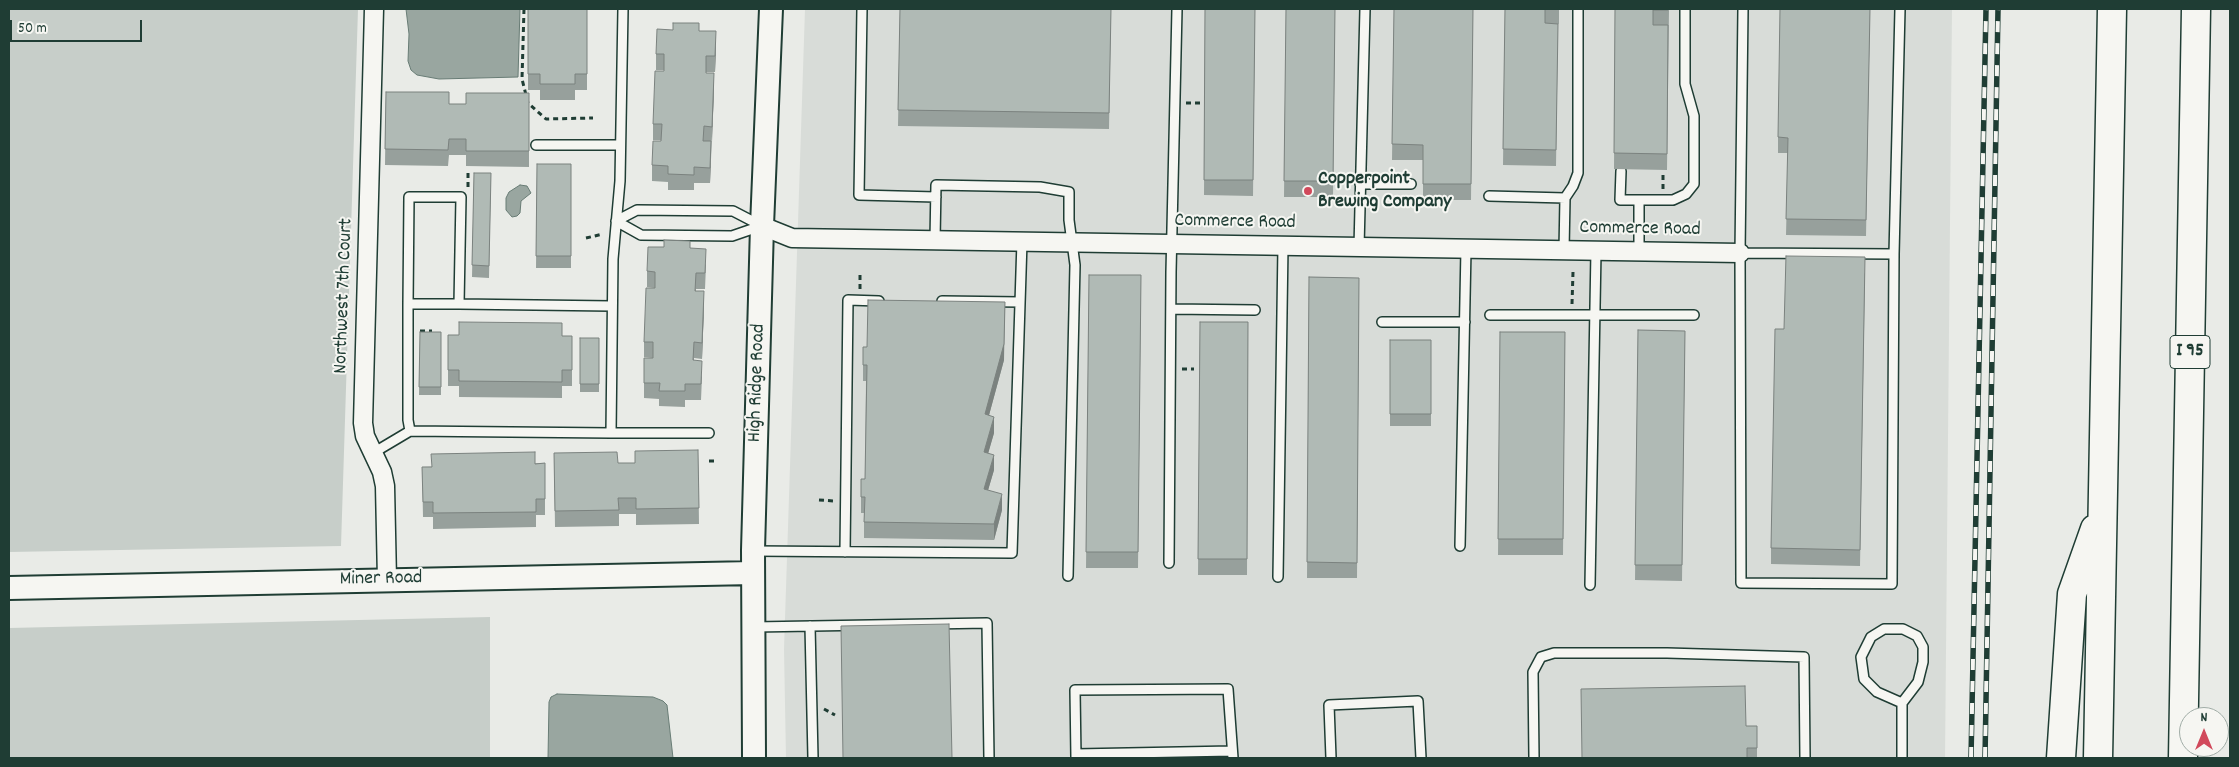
<!DOCTYPE html>
<style>
body{margin:0}
#map{position:relative;width:2239px;height:767px;overflow:hidden;background:#e9ebe7;font-family:Dekko,sans-serif}
canvas{display:block}
.frame{position:absolute;inset:0;border:10px solid #1f3d34;pointer-events:none}
.north{position:absolute;left:2179px;top:707px;width:50px;height:50px;box-sizing:border-box;background:#f6f6f2;border:1px solid #a0aca6;border-radius:50%;rotate:0deg;font-size:14px;font-weight:700;line-height:20px;text-align:center;color:#1f3d34}
.north::after{content:'';display:block;margin:auto;width:18px;height:22px;background:#d1495b;clip-path:polygon(50% 0,100% 100%,50% 72%,0 100%)}
.scale{position:absolute;left:10px;top:20px;width:132px;height:22px;box-sizing:border-box;border:2px solid #1f3d34;border-top:0;padding-left:6px;font-size:15px;line-height:18px;white-space:nowrap;color:#1f3d34;-webkit-text-stroke:4px #f6f6f2;paint-order:stroke}
</style>
<div id="map">
<canvas width="2239" height="767"></canvas>
<div class="frame"></div>
<div class="north">N</div>
<div class="scale">50 m</div>
</div>
<script>
const c = document.querySelector('canvas').getContext('2d');
c.lineJoin = 'round';
function fillPath(path, color) { c.fillStyle = color; c.fill(path, 'evenodd'); }
const toPath = rows => new Path2D(rows.map(r => 'M' + r).join(''));
function strokePath(path, color, width, dash) { c.strokeStyle = color; c.lineWidth = width; c.lineCap = dash ? 'butt' : 'round'; c.setLineDash(dash || []); c.stroke(path); }
function label(font, color, halo, rows, align = 'center') {
  c.font = font + ' Dekko,sans-serif'; c.lineWidth = 4; c.setLineDash([]); c.textBaseline = 'middle'; c.strokeStyle = halo; c.fillStyle = color; for (const [text, x, y, turn = 0] of rows) {
    c.save(); c.translate(x, y); c.rotate((+turn || 0) * Math.PI / 180); c.textAlign = isNaN(turn) ? turn : align; if (halo) c.strokeText(text, 0, 0); c.fillText(text, 0, 0); c.restore();
  }
}
fillPath(toPath([
 [805,9,1952,9,1945,758,786,758,784,649]
]), '#d8dcd8');
fillPath(toPath([
 [9,9,358,9,341,546,9,552],
 [490,617,490,758,9,758,9,628]
]), '#c7cec9');
const water = toPath([
 [406,9,520,9,518,77,439,79,417,75,411,70,408,61,409,34,406,9],
 [520,185,527,186,531,193,521,201,520,213,517,216,512,217,506,210,506,198,509,192,520,185],
 [557,694,653,697,663,701,667,705,673,758,548,758,549,702,551,697,557,694]
]);
fillPath(water, '#99a6a0');
strokePath(water, '#687c75', 1);
const service = toPath([
 [862,9,859,195,936,197],
 [536,145,620,145],
 [1621,171,1620,200,1673,200,1686,194,1694,184,1694,116,1685,84,1685,9],
 [1360,184,1411,184],
 [1489,196,1565,198],
 [1639,200,1639,251],
 [616,221,637,210,733,211,760,225],
 [616,221,641,235,732,236,761,226],
 [935,240,936,185,1040,187,1069,192,1069,220,1075,265,1068,576],
 [1359,247,1365,9],
 [1564,250,1565,198,1573,186,1578,173,1578,9],
 [1740,253,1894,254,1892,584,1741,583,1740,253,1743,9],
 [1894,254,1900,9],
 [942,301,1020,302],
 [408,304,459,304,461,197,409,197,408,304,408,420,410,431,611,433,613,259,620,181,623,9],
 [459,304,611,306],
 [1171,309,1255,310],
 [1490,315,1694,315],
 [1382,322,1465,322],
 [611,433,709,433],
 [373,453,410,431],
 [1460,546,1466,249],
 [754,551,1012,553,1022,241],
 [845,552,848,300,879,301],
 [1169,563,1171,272,1177,9],
 [1278,577,1283,246],
 [1590,585,1596,251],
 [810,626,813,758],
 [754,627,987,623,989,758],
 [1076,754,1232,751],
 [1076,758,1075,690,1228,689,1233,758],
 [1331,758,1329,705,1418,701,1421,758],
 [1534,758,1533,672,1541,657,1554,653,1667,653,1804,657,1805,758],
 [1902,758,1902,703,1918,682,1923,662,1923,647,1917,636,1903,629,1884,629,1871,637,1861,657,1864,679,1877,692,1902,703]
]);
const minor = toPath([
 [374,9,363,423,365,436,382,472,385,486,387,580],
 [762,226,792,238,1740,253]
]);
const tertiary = toPath([
 [9,588,753,573],
 [754,758,753,550,762,226,771,9]
]);
const motorway = toPath([
 [2061,758,2072,594,2095,529],
 [2098,758,2112,9],
 [2183,758,2196,9]
]);
strokePath(service, '#1f3d34', 12);
strokePath(minor, '#1f3d34', 21);
strokePath(tertiary, '#1f3d34', 26);
strokePath(motorway, '#1f3d34', 31);
strokePath(toPath([
 [524,9,522,79,528,103,546,119,593,118],
 [1186,103,1200,103],
 [1663,175,1663,189],
 [468,187,468,173],
 [586,238,603,234],
 [860,289,860,275],
 [1572,304,1573,272],
 [420,331,432,331],
 [1182,369,1194,369],
 [709,461,714,461],
 [819,500,834,501],
 [824,709,835,715]
]), '#1f3d34', 3, [5, 4]);
strokePath(service, '#f6f6f2', 9);
strokePath(minor, '#f6f6f2', 18);
strokePath(tertiary, '#f6f6f2', 22);
strokePath(motorway, '#f6f6f2', 28);
const rail = toPath([
 [1971,758,1986,9],
 [1985,758,1998,9]
]);
strokePath(rail, '#1f3d34', 5.5);
strokePath(rail, '#f6f6f2', 4, [11]);
fillPath(toPath([
 [528,9,587,9,587,90,575,90,575,100,540,100,540,90,528,90],
 [900,9,1111,9,1109,129,898,126],
 [1205,9,1255,9,1253,196,1204,195],
 [1286,9,1335,9,1333,197,1284,197],
 [1394,9,1473,9,1471,200,1423,200,1423,160,1392,160],
 [1505,9,1559,9,1559,24,1558,24,1556,166,1503,165],
 [1615,9,1669,9,1667,170,1614,169],
 [1870,9,1866,236,1786,235,1788,153,1778,153,1778,137],
 [699,31,716,47,715,72,706,72,714,89,710,183,694,183,694,190,668,190,668,182,652,181,652,165,661,140,653,140,653,124,664,71,664,70,656,70,656,54],
 [386,92,449,104,466,104,529,93,529,167,466,166,466,155,449,155,448,166,385,165],
 [537,164,571,164,571,268,536,268],
 [474,173,491,173,489,278,472,277],
 [690,248,706,265,705,289,696,289,696,291,704,307,702,359,694,358,694,360,702,377,701,400,685,400,685,407,659,406,659,399,644,398,644,383,653,358,644,357,644,342,655,288,647,287,647,271],
 [1865,273,1860,566,1771,564,1771,548,1784,329],
 [1089,275,1141,275,1138,568,1086,568],
 [1309,277,1359,278,1357,578,1307,578],
 [1200,322,1248,322,1247,575,1198,575],
 [1638,330,1685,331,1682,581,1635,580],
 [420,332,441,332,441,395,419,395],
 [1500,332,1565,332,1563,555,1498,555],
 [448,335,572,336,572,386,562,386,562,398,459,397,459,386,448,386],
 [580,338,599,338,599,392,580,392],
 [1390,340,1431,340,1431,426,1390,426],
 [863,347,1004,360,989,415,994,433,988,453,994,470,988,490,1002,510,994,540,864,538,864,513,861,513,861,497,865,479,866,381,863,381],
 [698,450,699,524,636,525,636,514,619,514,619,526,555,527,554,453,618,463,635,463],
 [545,463,545,515,536,515,536,527,433,529,433,517,423,517,422,467],
 [1746,726,1757,726,1757,758,1582,758]
]), '#97a09c');
fillPath(toPath([
 [716,31,716,47,715,72,715,56],
 [714,73,714,89,712,142,712,127],
 [711,141,711,157,710,183,710,168],
 [704,291,704,307,702,359,702,343],
 [1005,302,1004,360,985,430,985,414],
 [994,417,994,433,984,468,984,452],
 [994,455,994,470,984,504,984,489],
 [1002,494,1002,510,994,540,994,524]
]), '#7b827f');
const building = toPath([
 [528,9,587,9,587,74,575,74,575,84,540,84,540,74,528,74,528,9],
 [900,9,1111,9,1109,113,898,110,900,9],
 [1205,9,1255,9,1253,180,1204,180,1205,9],
 [1286,9,1335,9,1333,181,1284,181,1286,9],
 [1394,9,1473,9,1471,184,1423,184,1423,145,1392,144,1394,9],
 [1505,9,1545,9,1545,23,1558,24,1556,150,1503,149,1505,9],
 [1615,9,1668,9,1668,10,1653,10,1653,25,1668,25,1667,154,1614,153,1615,9],
 [1780,9,1870,9,1866,220,1786,219,1788,138,1778,137,1780,9],
 [673,23,699,23,699,31,716,31,715,56,706,56,706,73,714,73,712,127,704,126,703,141,711,141,710,168,694,167,694,175,668,174,668,166,652,165,653,141,661,141,662,124,653,124,655,71,664,71,664,54,656,54,657,29,673,30,673,23],
 [386,92,449,92,449,104,466,104,466,93,529,93,529,151,466,151,466,139,449,139,448,150,385,149,386,92],
 [537,164,571,164,571,256,536,256,537,164],
 [474,173,491,173,489,266,472,265,474,173],
 [664,240,690,241,690,248,706,249,705,273,696,273,695,291,704,291,702,343,694,342,693,360,702,361,701,384,685,384,685,391,659,391,660,383,644,383,644,358,653,358,653,342,644,342,646,288,655,288,655,272,647,271,648,247,664,247,664,240],
 [1786,256,1865,257,1860,550,1771,548,1775,329,1784,329,1786,256],
 [1089,275,1141,275,1138,552,1086,552,1089,275],
 [1309,277,1359,278,1357,563,1307,562,1309,277],
 [868,300,1005,302,1004,344,985,414,994,417,984,452,994,455,984,489,1002,494,994,524,864,522,865,497,861,497,861,479,865,479,867,365,863,365,863,347,867,347,868,300],
 [459,322,562,323,562,336,572,336,572,370,562,370,562,382,459,381,459,370,448,370,448,335,459,335,459,322],
 [1200,322,1248,322,1247,559,1198,559,1200,322],
 [1638,330,1685,331,1682,565,1635,565,1638,330],
 [420,332,441,332,441,387,419,387,420,332],
 [1500,332,1565,332,1563,539,1498,539,1500,332],
 [580,338,599,338,599,384,580,384,580,338],
 [1390,340,1431,340,1431,414,1390,414,1390,340],
 [698,450,699,508,636,509,636,498,618,498,619,510,555,511,554,453,617,452,618,463,635,463,635,451,698,450],
 [535,452,535,464,545,463,545,499,536,499,536,512,433,513,433,502,423,502,422,467,432,467,431,454,535,452],
 [949,624,952,758,843,758,841,626,949,624],
 [1745,686,1746,726,1757,726,1757,748,1747,748,1747,758,1582,758,1581,689,1745,686]
]);
fillPath(building, '#b0bab5');
strokePath(building, '#7b827f', 1);
for (const [x, y, r, color] of [
 [1308,191,5,"#d1495b"]
]) { const dot = new Path2D(); dot.arc(x, y, r, 0, 2 * Math.PI); c.fillStyle = color; c.fill(dot); strokePath(dot, '#f6f6f2', 2); }
for (const [x, y, w] of [
 [2190,352,40]
]) { const box = new Path2D(); box.roundRect(x - w / 2, y - 16.5, w, 33, 4); c.fillStyle = '#f6f6f2'; c.fill(box); strokePath(box, '#1f3d34', 1); }
label('bold 19px', '#1f3d34', null, [
 ["I 95",2190,352]
]);
label('bold 20px', '#1f3d34', '#f6f6f2', [
 ["Copperpoint",1318,180],
 ["Brewing Company",1318,203]
], 'left');
label('20px', '#1f3d34', '#f6f6f2', [
 ["Commerce Road",1235,223,1],
 ["Commerce Road",1640,230,1],
 ["Northwest 7th Court",345,296,-88],
 ["High Ridge Road",758,383,-88],
 ["Miner Road",381,580,-1]
]);
</script>
